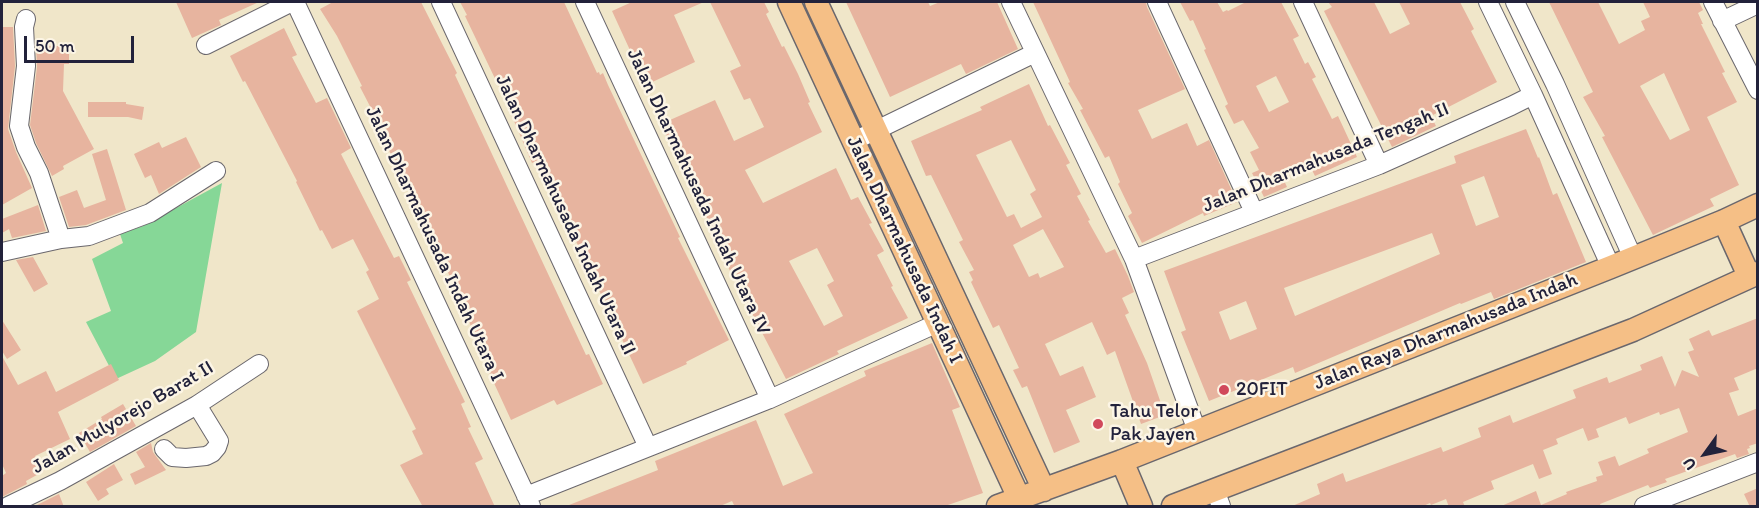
<!DOCTYPE html>
<style>
body{margin:0}
#map{position:relative;width:1759px;height:508px;overflow:hidden;background:#f0e6c9;font-family:Itim,sans-serif}
canvas{display:block}
.frame{position:absolute;inset:0;border:3px solid #22223b;pointer-events:none}
.north{position:absolute;left:1675px;top:424px;width:60px;height:60px;-webkit-text-stroke:4px #fcf5e5;paint-order:stroke;rotate:237deg;font-size:16px;font-weight:700;line-height:24px;text-align:center;color:#22223b}
.north::after{content:'';display:block;margin:auto;width:21px;height:27px;background:#22223b;clip-path:polygon(50% 0,100% 100%,50% 72%,0 100%)}
.scale{position:absolute;left:24px;top:36px;width:110px;height:27px;box-sizing:border-box;border:3px solid #22223b;border-top:0;padding-left:8px;font-size:18px;line-height:21px;white-space:nowrap;color:#22223b;-webkit-text-stroke:4px #fcf5e5;paint-order:stroke}
</style>
<div id="map">
<canvas width="1759" height="508"></canvas>
<div class="frame"></div>
<div class="north">U</div>
<div class="scale">50 m</div>
</div>
<script>
const c = document.querySelector('canvas').getContext('2d');
c.lineJoin = 'round';
function fillPath(path, color) { c.fillStyle = color; c.fill(path, 'evenodd'); }
const toPath = rows => new Path2D(rows.map(r => 'M' + r).join(''));
function strokePath(path, color, width, dash) { c.strokeStyle = color; c.lineWidth = width; c.lineCap = dash ? 'butt' : 'round'; c.setLineDash(dash || []); c.stroke(path); }
function label(font, color, halo, rows, align = 'center') {
  c.font = font + ' Itim,sans-serif'; c.lineWidth = 5; c.setLineDash([]); c.textBaseline = 'middle'; c.strokeStyle = halo; c.fillStyle = color; for (const [text, x, y, turn = 0] of rows) {
    c.save(); c.translate(x, y); c.rotate((+turn || 0) * Math.PI / 180); c.textAlign = isNaN(turn) ? turn : align; if (halo) c.strokeText(text, 0, 0); c.fillText(text, 0, 0); c.restore();
  }
}
fillPath(toPath([
 [222,183,196,332,155,361,116,379,86,322,111,311,92,259,123,243,120,234,143,226]
]), '#86d797');
fillPath(toPath([
 [176,2,259,2,219,20,221,25,192,38],
 [333,2,421,2,457,73,455,75,586,355,589,354,603,384,557,405,554,400,511,420,476,344,478,343,452,281,412,194,384,141,387,139,360,87,362,86,337,36,320,9],
 [460,2,564,2,597,73,599,72,600,75,603,73,608,85,680,237,678,238,729,340,686,362,687,364,643,384,538,160,532,163,511,114,512,114,465,16,467,15],
 [632,2,704,2,674,15,695,62,646,85,612,11],
 [710,2,764,2,769,12,766,14,782,47,784,46,798,74,810,102,808,103,822,132,745,170,763,203,836,168,851,200,858,197,872,223,869,224,884,251,877,255,893,286,891,287,908,318,837,351,839,354,786,379,711,234,714,232,688,182,689,181,676,154,675,155,661,124,715,100,734,141,764,127,750,98,744,100,730,71,741,66],
 [817,248,834,281,827,285,843,316,824,326,789,261],
 [846,2,928,2,930,6,940,2,997,2,1018,49,966,74,961,64,890,97],
 [1033,2,1146,2,1147,7,1185,89,1138,110,1152,139,1187,123,1197,146,1209,140,1237,202,1204,216,1203,213,1142,243,1128,216,1132,213,1118,184,1120,182,1109,156,1105,158,1080,110,1083,109,1068,83,1070,82],
 [1180,2,1217,2,1223,12,1227,10,1228,11,1246,2,1281,2,1299,36,1293,39,1305,64,1308,62,1316,77,1312,79,1332,119,1338,116,1357,157,1315,176,1308,162,1281,174,1287,187,1264,197,1252,173,1259,170,1250,152,1259,148,1243,120,1234,124,1225,106,1228,104,1204,50,1206,49,1193,20,1190,21],
 [1276,76,1289,102,1269,112,1256,86],
 [1328,2,1374,2,1390,34,1410,24,1399,2,1460,2,1474,29,1471,31,1497,82,1431,116,1436,126,1392,147,1324,11,1332,7],
 [1549,2,1598,2,1619,44,1645,30,1641,21,1650,17,1643,2,1699,2,1703,10,1698,13,1703,24,1701,24,1725,72,1722,73,1737,102,1707,117,1739,185,1710,199,1714,206,1653,235,1602,137,1605,136,1583,97,1593,92],
 [1664,73,1690,130,1670,140,1640,86],
 [2,27,13,27,15,66,8,129,16,152,32,188,2,205],
 [284,28,297,55,292,57,316,103,327,98,351,148,341,154,394,258,399,256,411,280,407,282,465,402,461,404,471,427,468,428,483,459,475,463,495,507,423,507,400,465,423,454,412,431,416,429,357,311,379,299,366,272,369,270,353,239,332,249,322,230,320,231,296,182,297,181,245,81,243,82,230,56],
 [36,46,69,46,69,64,64,64,63,91,94,149,63,166,64,169,52,176,36,143,30,125,37,67],
 [1029,84,1048,126,1050,125,1070,163,1066,165,1081,194,1077,196,1090,220,1088,221,1106,253,1115,249,1128,276,1134,292,1122,298,1129,313,1125,315,1147,363,1165,415,1141,424,1115,351,1107,355,1092,322,1045,344,1060,376,1083,366,1096,397,1066,410,1080,442,1054,453,1027,386,1022,388,1013,370,1019,368,999,325,993,328,971,282,973,280,969,272,974,270,959,242,963,240,931,175,926,176,911,141,982,110,980,107],
 [1011,140,1036,190,1030,194,1042,217,1021,228,1014,214,1007,217,976,155],
 [1043,229,1064,267,1040,278,1038,273,1029,277,1013,245],
 [88,102,126,102,126,104,144,107,142,120,128,117,88,117],
 [1526,129,1538,158,1539,157,1553,195,1557,193,1586,262,1494,299,1491,292,1461,304,1460,303,1295,373,1293,367,1209,401,1181,332,1186,330,1164,271,1456,163,1454,156],
 [1484,176,1499,217,1476,226,1461,185],
 [1432,233,1440,254,1295,316,1284,288],
 [1246,301,1257,329,1230,340,1219,312],
 [186,137,201,167,159,194,151,175,145,178,134,154,159,142,162,148],
 [107,149,126,210,86,225,69,227,59,197,77,190,84,208,106,200,92,154],
 [38,205,46,231,12,238,9,229,2,233,2,219],
 [33,257,48,284,34,292,16,260],
 [1758,318,1758,368,1734,378,1739,390,1729,393,1738,416,1758,408,1758,443,1749,446,1750,448,1747,449,1749,454,1737,458,1735,454,1665,479,1667,482,1650,488,1648,485,1600,504,1601,507,1499,507,1536,491,1541,505,1567,494,1566,492,1597,481,1596,477,1603,475,1598,462,1615,456,1619,466,1649,453,1647,449,1688,432,1679,408,1660,415,1659,412,1629,424,1626,417,1596,429,1599,437,1588,441,1583,428,1556,439,1558,444,1543,450,1552,474,1539,479,1533,464,1491,481,1494,489,1463,502,1465,507,1449,507,1446,499,1431,505,1430,503,1421,507,1290,507,1320,494,1317,484,1343,473,1346,482,1441,447,1443,452,1481,437,1478,428,1510,415,1513,423,1576,398,1573,390,1607,377,1609,383,1642,370,1640,365,1662,356,1675,387,1682,370,1699,377,1688,352,1694,350,1689,339,1709,330,1712,336],
 [2,320,21,350,7,359,2,351],
 [932,343,960,407,952,410,983,493,942,507,735,507,732,501,718,507,564,507,658,470,655,461,756,420,783,486,813,473,784,414,866,376,864,371],
 [2,356,18,385,46,371,56,392,111,364,119,380,58,412,70,439,35,456,44,471,26,481,27,484,2,497,2,476,6,473,2,464],
 [123,404,136,426,90,452,79,433,102,419,101,417],
 [151,443,153,452,166,470,135,485,130,474,145,467,136,452],
 [114,464,123,480,106,489,109,494,98,501,86,482],
 [1758,488,1758,507,1750,507,1744,494],
 [59,494,64,507,33,507]
]), '#e7b49f');
const minor = toPath([
 [295,2,531,506],
 [441,2,648,447],
 [585,2,770,399],
 [1011,2,1134,259,1197,431],
 [1157,2,1254,212],
 [1303,2,1379,165],
 [1488,2,1533,95,1611,267],
 [1515,2,1555,84,1633,258],
 [1713,2,1758,90],
 [26,19,24,27,26,66,19,126,26,147,39,173,61,239],
 [1722,21,1758,4],
 [206,45,292,2],
 [854,141,1035,53],
 [2,252,61,239,89,236,150,213,216,171],
 [1134,259,1379,165,1511,106,1533,95],
 [164,449,172,457,186,458,206,456,212,453,217,447,219,441,197,405],
 [1215,490,1221,506],
 [526,496,770,399,938,323],
 [8,506,60,481,197,405,259,364],
 [1644,506,1758,462]
]);
const major = toPath([
 [789,2,1019,498],
 [816,2,1044,490],
 [1724,221,1749,276],
 [1122,461,1141,506],
 [998,506,1122,461,1611,267,1724,221,1758,205],
 [1173,506,1633,330,1758,273]
]);
strokePath(minor, '#6a676d', 20);
strokePath(major, '#6a676d', 25);
strokePath(minor, '#fff', 18);
strokePath(major, '#f5bf86', 22);
for (const [x, y, r, color] of [
 [1224,390,6,"#d1495b"],
 [1098,424,6,"#d1495b"]
]) { const dot = new Path2D(); dot.arc(x, y, r, 0, 2 * Math.PI); c.fillStyle = color; c.fill(dot); strokePath(dot, '#fcf5e5', 2); }
label('20px', '#22223b', '#fcf5e5', [
 ["Jalan Dharmahusada Tengah II",1326,158,-22],
 ["Jalan Dharmahusada Indah Utara IV",698,192,65],
 ["Jalan Dharmahusada Indah Utara II",565,215,65],
 ["Jalan Dharmahusada Indah Utara I",434,244,65],
 ["Jalan Dharmahusada Indah I",904,250,65],
 ["Jalan Raya Dharmahusada Indah",1446,332,-22],
 ["Jalan Mulyorejo Barat II",123,418,-30]
]);
label('20px', '#22223b', '#fcf5e5', [
 ["20FIT",1236,390],
 ["Tahu Telor",1110,412],
 ["Pak Jayen",1110,435]
], 'left');
</script>
